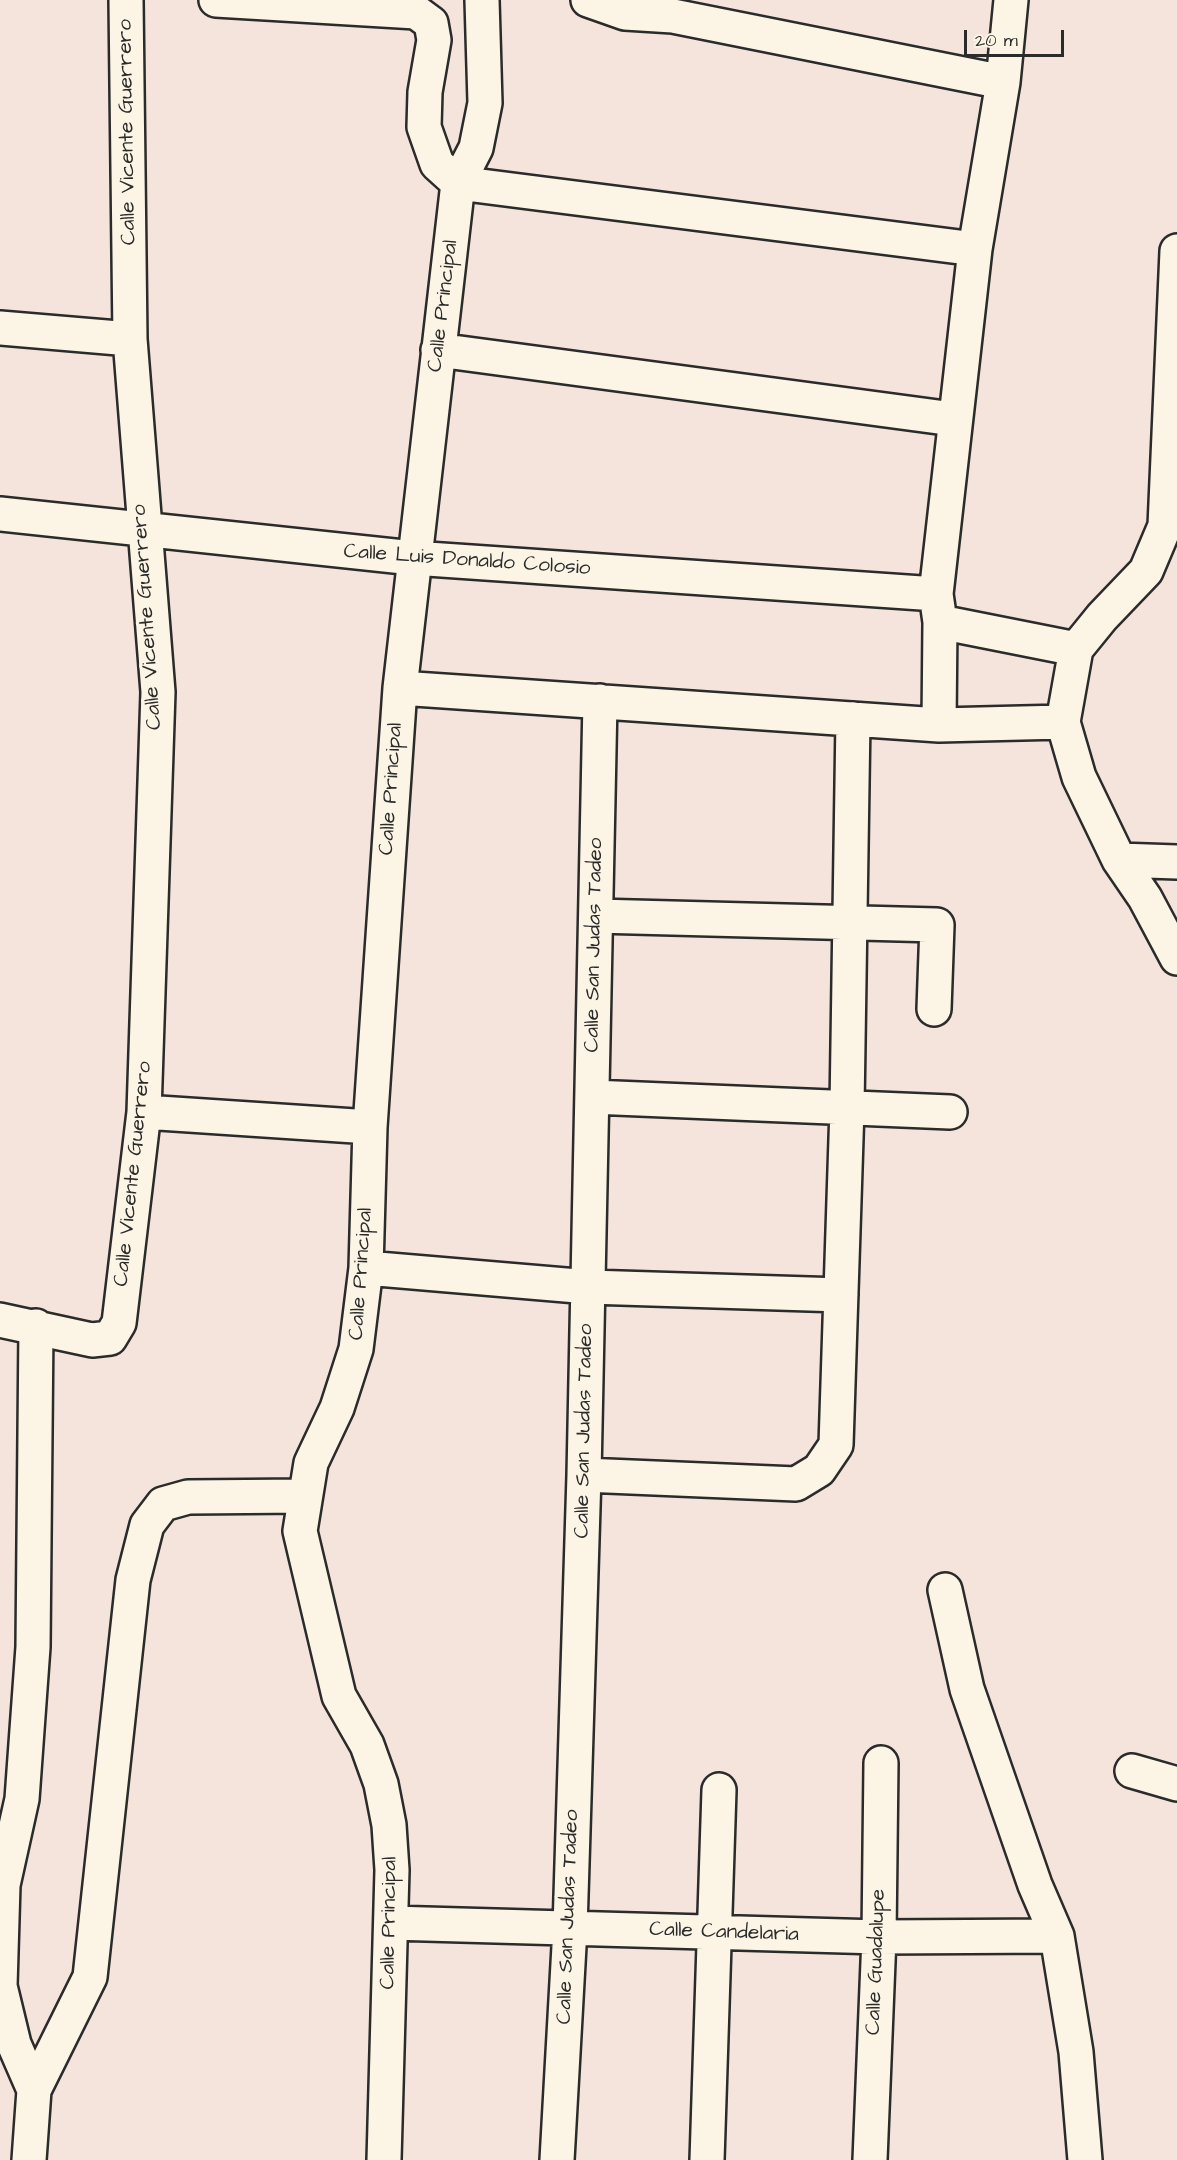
<!DOCTYPE html>
<style>
body{margin:0}
#map{position:relative;width:1177px;height:2160px;overflow:hidden;background:#f4e4dc;font-family:"Architects Daughter",sans-serif}
canvas{display:block}
.scale{position:absolute;left:964px;top:30px;width:100px;height:27px;box-sizing:border-box;border:3px solid #2b2b2b;border-top:0;padding-left:8px;font-size:18px;line-height:21px;white-space:nowrap;color:#2b2b2b;-webkit-text-stroke:4px #fcf5e5;paint-order:stroke}
</style>
<div id="map">
<canvas width="1177" height="2160"></canvas>
<div class="scale">20 m</div>
</div>
<script>
const c = document.querySelector('canvas').getContext('2d');
c.lineJoin = 'round';
const toPath = rows => new Path2D(rows.map(r => 'M' + r).join(''));
function strokePath(path, color, width, dash) { c.strokeStyle = color; c.lineWidth = width; c.lineCap = dash ? 'butt' : 'round'; c.setLineDash(dash || []); c.stroke(path); }
function label(font, color, halo, rows, align = 'center') {
  c.font = font + ' "Architects Daughter",sans-serif'; c.lineWidth = 6; c.setLineDash([]); c.textBaseline = 'middle'; c.strokeStyle = halo; c.fillStyle = color; for (const [text, x, y, turn = 0] of rows) {
    c.save(); c.translate(x, y); c.rotate((+turn || 0) * Math.PI / 180); c.textAlign = isNaN(turn) ? turn : align; if (halo) c.strokeText(text, 0, 0); c.fillText(text, 0, 0); c.restore();
  }
}
const minor = toPath([
 [216,0,416,12,431,23,434,40,425,92,424,127,437,164,458,183,975,249],
 [588,0,625,13,673,16,1003,82],
 [1177,251,1165,526,1146,571,1102,617,1076,649,1063,722,1079,777,1119,860,1145,898,1177,958],
 [0,328,130,339],
 [438,350,953,419],
 [0,514,413,558,936,594],
 [940,622,1076,649],
 [400,688,939,725,1063,722],
 [939,725,940,622,936,594,975,249,1003,82,1011,0],
 [1119,860,1177,862],
 [596,916,937,925,934,1009],
 [592,1097,950,1112],
 [144,1112,370,1127],
 [366,1268,589,1287,841,1295],
 [0,1320,92,1340,110,1338,119,1323,144,1112,158,692,130,339,126,0],
 [584,1475,796,1484,819,1470,836,1445,847,1108,853,719],
 [945,1590,967,1689,1035,1885,1057,1936,1076,2052,1085,2160],
 [1132,1771,1177,1784],
 [391,1923,879,1937,1057,1936],
 [34,2090,14,2044,0,1986,3,1885,22,1799,33,1647,36,1326],
 [29,2160,34,2090,90,1977,133,1580,147,1525,163,1504,188,1497,304,1496],
 [384,2160,392,1870,389,1825,381,1784,367,1745,339,1696,300,1531,311,1463,337,1408,356,1349,366,1268,370,1127,400,688,458,183,476,148,485,103,482,0],
 [557,2160,570,1928,584,1475,600,701],
 [707,2160,719,1790],
 [870,2160,879,1937,881,1763]
]);
strokePath(minor, '#2b2b2b', 38);
strokePath(minor, '#fcf5e5', 33);
label('21px', '#2b2b2b', '#fcf5e5', [
 ["Calle Vicente Guerrero",128,132,-91],
 ["Calle Principal",444,306,-83],
 ["Calle Luis Donaldo Colosio",467,561,4],
 ["Calle Vicente Guerrero",148,617,-94],
 ["Calle Principal",392,789,-86],
 ["Calle San Judas Tadeo",595,945,-89],
 ["Calle Vicente Guerrero",134,1174,-84],
 ["Calle Principal",362,1274,-86],
 ["Calle San Judas Tadeo",585,1431,-89],
 ["Calle San Judas Tadeo",569,1917,-88],
 ["Calle Principal",390,1923,-89],
 ["Calle Candelaria",724,1933,2],
 ["Calle Guadalupe",877,1962,-88]
]);
</script>
